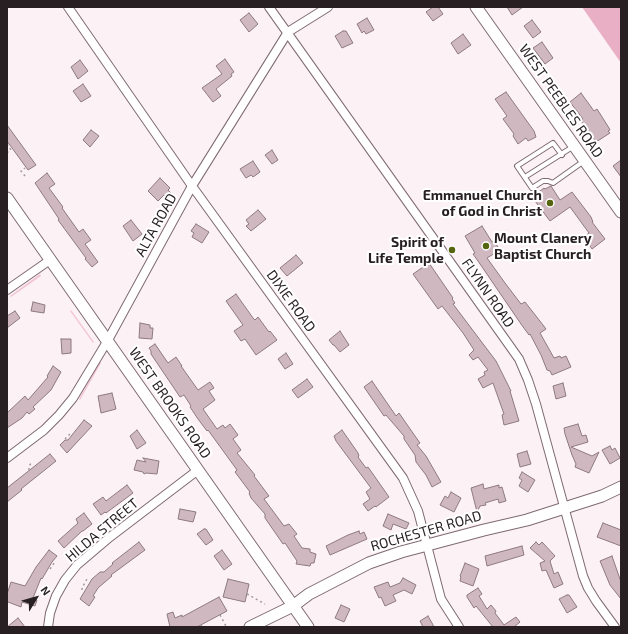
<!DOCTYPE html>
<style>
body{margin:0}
#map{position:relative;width:628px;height:634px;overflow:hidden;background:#fcf2f5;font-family:"Exo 2",sans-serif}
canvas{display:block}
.frame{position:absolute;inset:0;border:8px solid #271f21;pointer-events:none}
.north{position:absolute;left:16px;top:578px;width:40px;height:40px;-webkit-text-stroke:3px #fff;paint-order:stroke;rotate:53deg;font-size:11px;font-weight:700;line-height:16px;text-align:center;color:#271f21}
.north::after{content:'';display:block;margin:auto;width:14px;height:18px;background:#271f21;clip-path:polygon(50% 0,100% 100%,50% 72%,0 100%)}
</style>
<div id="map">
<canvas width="628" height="634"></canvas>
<div class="frame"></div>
<div class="north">N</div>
</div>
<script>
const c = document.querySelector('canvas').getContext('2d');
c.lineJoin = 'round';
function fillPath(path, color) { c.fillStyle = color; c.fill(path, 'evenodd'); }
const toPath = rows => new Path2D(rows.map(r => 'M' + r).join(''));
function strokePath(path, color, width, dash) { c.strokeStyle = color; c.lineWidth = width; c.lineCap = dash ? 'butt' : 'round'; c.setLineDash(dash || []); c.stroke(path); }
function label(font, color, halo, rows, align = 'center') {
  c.font = font + ' "Exo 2",sans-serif'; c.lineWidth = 4; c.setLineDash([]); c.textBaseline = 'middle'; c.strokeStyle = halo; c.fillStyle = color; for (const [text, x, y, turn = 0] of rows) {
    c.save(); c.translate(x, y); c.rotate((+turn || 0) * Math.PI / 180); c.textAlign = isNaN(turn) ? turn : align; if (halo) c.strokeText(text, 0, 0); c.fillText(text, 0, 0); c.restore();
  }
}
fillPath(toPath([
 [40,274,41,276,11,297,10,296],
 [71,310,94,342,93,343,70,311],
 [100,362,101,363,80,400,79,399]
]), '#f3c4d5');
fillPath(toPath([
 [582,7,621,7,621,63]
]), '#e9afc4');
const building = toPath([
 [433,7,438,7,443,14,433,21,426,12,433,7],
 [507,7,523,7,512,15,507,7],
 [249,13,258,24,249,32,240,20,249,13],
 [367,18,374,30,366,34,364,31,362,33,357,24,367,18],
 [532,20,541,32,533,38,524,26,532,20],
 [343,31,346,31,353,43,342,48,335,36,343,31],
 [463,34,471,45,458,54,451,43,463,34],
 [542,42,553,58,545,64,533,48,542,42],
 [225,59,234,72,231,74,232,76,216,89,221,96,213,102,202,88,222,74,216,66,225,59],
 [80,60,88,71,78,79,71,67,80,60],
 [83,84,91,96,81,102,73,91,83,84],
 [506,92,534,131,536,137,528,141,526,138,518,144,513,136,514,134,503,119,507,116,495,99,506,92],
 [581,93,594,111,597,109,609,128,610,130,608,131,610,133,596,142,581,121,583,119,570,102,581,93],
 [7,125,36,165,28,170,7,141,7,125],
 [91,130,99,136,90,147,83,140,91,130],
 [272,150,278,160,272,164,265,155,272,150],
 [621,160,621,177,613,166,621,160],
 [253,161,260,172,253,177,251,175,246,178,240,169,253,161],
 [47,173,55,184,49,188,63,207,62,208,79,232,83,229,91,240,85,244,98,262,92,267,85,259,86,258,58,220,59,219,35,183,47,173],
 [160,178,170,188,168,190,171,193,166,197,164,195,158,201,148,191,160,178],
 [551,186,560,200,572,192,591,217,593,222,592,222,605,239,592,249,584,237,589,233,570,207,550,221,532,197,544,188,545,189,551,186],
 [258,210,266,219,251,231,246,226,249,224,246,220,258,210],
 [131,220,142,234,133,241,123,226,131,220],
 [196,224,209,232,202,243,192,237,194,233,191,231,196,224],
 [482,226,492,242,494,241,500,250,487,258,505,283,521,304,525,302,543,325,546,329,540,333,554,358,560,356,561,358,566,356,571,367,552,375,550,371,547,370,541,355,530,334,529,335,521,324,478,261,473,254,475,253,465,236,482,226],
 [296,255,303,263,287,276,280,268,296,255],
 [429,263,453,298,452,299,455,303,453,304,496,361,511,391,510,391,519,421,504,425,502,415,504,414,493,383,483,388,478,379,485,375,484,372,488,370,478,357,473,360,469,355,474,350,463,333,442,306,438,309,413,274,429,263],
 [236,294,253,318,255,320,258,317,269,332,270,331,277,340,256,355,245,339,241,341,234,331,243,325,226,301,236,294],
 [33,302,45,305,44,313,31,311,33,302],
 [15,311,20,318,7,328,7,316,15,311],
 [140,323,150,325,150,328,153,328,152,339,139,338,140,323],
 [340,331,349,345,340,352,334,345,333,345,329,340,340,331],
 [61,339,71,339,71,353,62,354,61,339],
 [155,344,168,363,176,357,182,366,181,366,198,390,210,382,214,388,209,391,215,400,203,409,217,429,223,425,225,428,230,424,238,435,233,439,241,450,237,453,255,475,254,476,269,496,264,499,284,526,289,524,297,534,294,536,302,548,310,549,310,552,316,554,314,563,311,563,310,566,296,564,297,561,285,543,283,544,265,518,265,514,251,498,249,493,250,492,235,472,237,470,208,430,207,431,198,419,190,407,191,406,184,395,180,397,151,354,151,351,149,348,155,344],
 [286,353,293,364,285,369,278,359,286,353],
 [53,366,61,372,51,390,33,407,35,409,29,414,27,412,22,418,7,428,7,413,25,396,28,400,48,377,47,376,53,366],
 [307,379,313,387,298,398,292,390,307,379],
 [372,381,396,416,399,413,415,436,420,443,417,445,426,456,441,482,432,487,426,475,416,462,415,455,404,439,404,436,386,415,384,416,364,387,372,381],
 [563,383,566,396,556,399,553,386,563,383],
 [112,393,116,409,101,413,98,396,112,393],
 [84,420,92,426,67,453,60,445,65,440,68,440,84,420],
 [578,424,582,436,586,435,588,442,571,447,592,456,599,452,589,473,575,467,576,464,572,455,565,434,564,428,578,424],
 [137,430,146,443,137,449,130,436,137,430],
 [342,430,358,453,359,456,358,457,366,468,368,467,389,497,376,507,375,506,368,511,363,504,370,499,366,492,371,488,336,441,334,436,342,430],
 [610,446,612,450,615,448,620,458,610,464,602,450,610,446],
 [527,451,531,464,520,467,517,454,527,451],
 [50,454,56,461,21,489,22,490,7,502,7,488,50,454],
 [143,458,159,461,157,474,146,473,144,474,143,472,134,470,137,460,146,462,143,458],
 [522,472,535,480,528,492,519,486,522,480,519,478,522,472],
 [483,484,484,489,499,485,499,488,502,487,506,501,499,503,498,499,485,503,486,505,480,506,477,512,471,488,483,484],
 [127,485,133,493,106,513,105,512,101,515,93,504,103,497,106,501,127,485],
 [451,492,461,498,454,512,440,505,445,496,448,498,451,492],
 [180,509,196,512,193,522,178,519,180,509],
 [84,513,92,524,83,531,82,531,64,548,58,541,78,523,76,519,84,513],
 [388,514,409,523,406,529,393,524,391,530,383,526,388,514],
 [603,523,621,530,621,546,597,537,603,523],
 [204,529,206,529,213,540,206,545,197,534,204,529],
 [359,531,360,534,364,532,367,539,330,555,326,546,348,535,359,531],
 [139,542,145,550,111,575,112,576,98,588,93,596,95,597,89,606,80,599,92,579,100,572,104,572,113,564,112,563,139,542],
 [536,542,539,545,542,542,555,556,550,561,554,574,558,572,563,584,554,588,546,570,542,571,540,563,545,561,530,548,536,542],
 [522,546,524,555,487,566,485,556,522,546],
 [49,550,57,556,52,562,42,579,41,578,33,598,37,600,35,606,22,602,21,607,8,602,7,601,7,594,11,582,25,586,36,567,49,550],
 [222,550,232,564,224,570,214,556,222,550],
 [612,556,621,582,621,599,610,585,600,561,612,556],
 [465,563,479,569,473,586,460,581,461,577,460,576,465,563],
 [403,578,416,585,412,594,404,590,393,595,396,601,385,606,381,597,379,598,374,587,388,582,390,587,400,583,403,578],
 [228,579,249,584,245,602,223,597,228,579],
 [478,588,482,594,479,596,487,609,491,605,496,611,495,613,504,625,516,617,520,622,514,627,493,627,476,606,474,608,467,597,467,595,478,588],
 [567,595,569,595,577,607,567,613,559,599,567,595],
 [219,597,227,611,197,627,170,627,167,614,173,612,175,618,182,615,182,617,219,597],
 [341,605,350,609,344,622,335,618,341,605],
 [428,616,432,623,434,627,423,627,420,621,428,616],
 [18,618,25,627,7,627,18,618]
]);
fillPath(building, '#cfb8c0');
strokePath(building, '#8e7980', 1);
const lane = toPath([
 [562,155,553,143,517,166,532,188,543,181,548,181,553,183,584,161],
 [525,177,574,146]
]);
const street = toPath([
 [68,7,192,186,403,478,418,511,441,599,459,627],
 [269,7,519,359,528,380,536,404,583,576,588,588,596,601,615,627],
 [7,290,50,260],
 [7,458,44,430,59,415,73,398,108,340,192,186,288,32,328,7],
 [48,627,50,613,56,596,65,580,77,565,110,537,198,470]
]);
const secondary = toPath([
 [476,7,621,212],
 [7,198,308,627],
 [250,627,293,606,309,594,369,563,401,552,484,530,527,520,602,496,621,487]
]);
strokePath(lane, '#7f6a71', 6);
strokePath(street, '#7f6a71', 10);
strokePath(secondary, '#7f6a71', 13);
strokePath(toPath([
 [7,144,11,150],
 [7,153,10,150],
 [25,176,21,171,25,168],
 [65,439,70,434],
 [29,470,29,466,32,462],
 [50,569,55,562],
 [82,590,82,588,87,579],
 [247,594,265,604],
 [220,615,226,626],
 [201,625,202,627]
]), '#a39a9c', 1.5, [2, 3]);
strokePath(lane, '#fff', 4);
strokePath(street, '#fff', 8);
strokePath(secondary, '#fff', 11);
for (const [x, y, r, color] of [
 [550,203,4,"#54650d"],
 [486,246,4,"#54650d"],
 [452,250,4,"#54650d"]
]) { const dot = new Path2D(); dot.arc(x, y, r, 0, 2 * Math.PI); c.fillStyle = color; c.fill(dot); strokePath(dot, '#fff', 1.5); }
label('14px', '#271f21', '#fff', [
 ["WEST PEEBLES ROAD",561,101,55],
 ["ALTA ROAD",156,225,-61],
 ["FLYNN ROAD",488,293,55],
 ["DIXIE ROAD",291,301,54],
 ["WEST BROOKS ROAD",170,403,55],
 ["HILDA STREET",102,530,-40],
 ["ROCHESTER ROAD",426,531,-16]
]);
label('bold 14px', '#271f21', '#fff', [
 ["Emmanuel Church",542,195],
 ["of God in Christ",542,211],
 ["Mount Clanery",494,238,"left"],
 ["Baptist Church",494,254,"left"],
 ["Spirit of",444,242],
 ["Life Temple",444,258]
], 'right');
</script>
